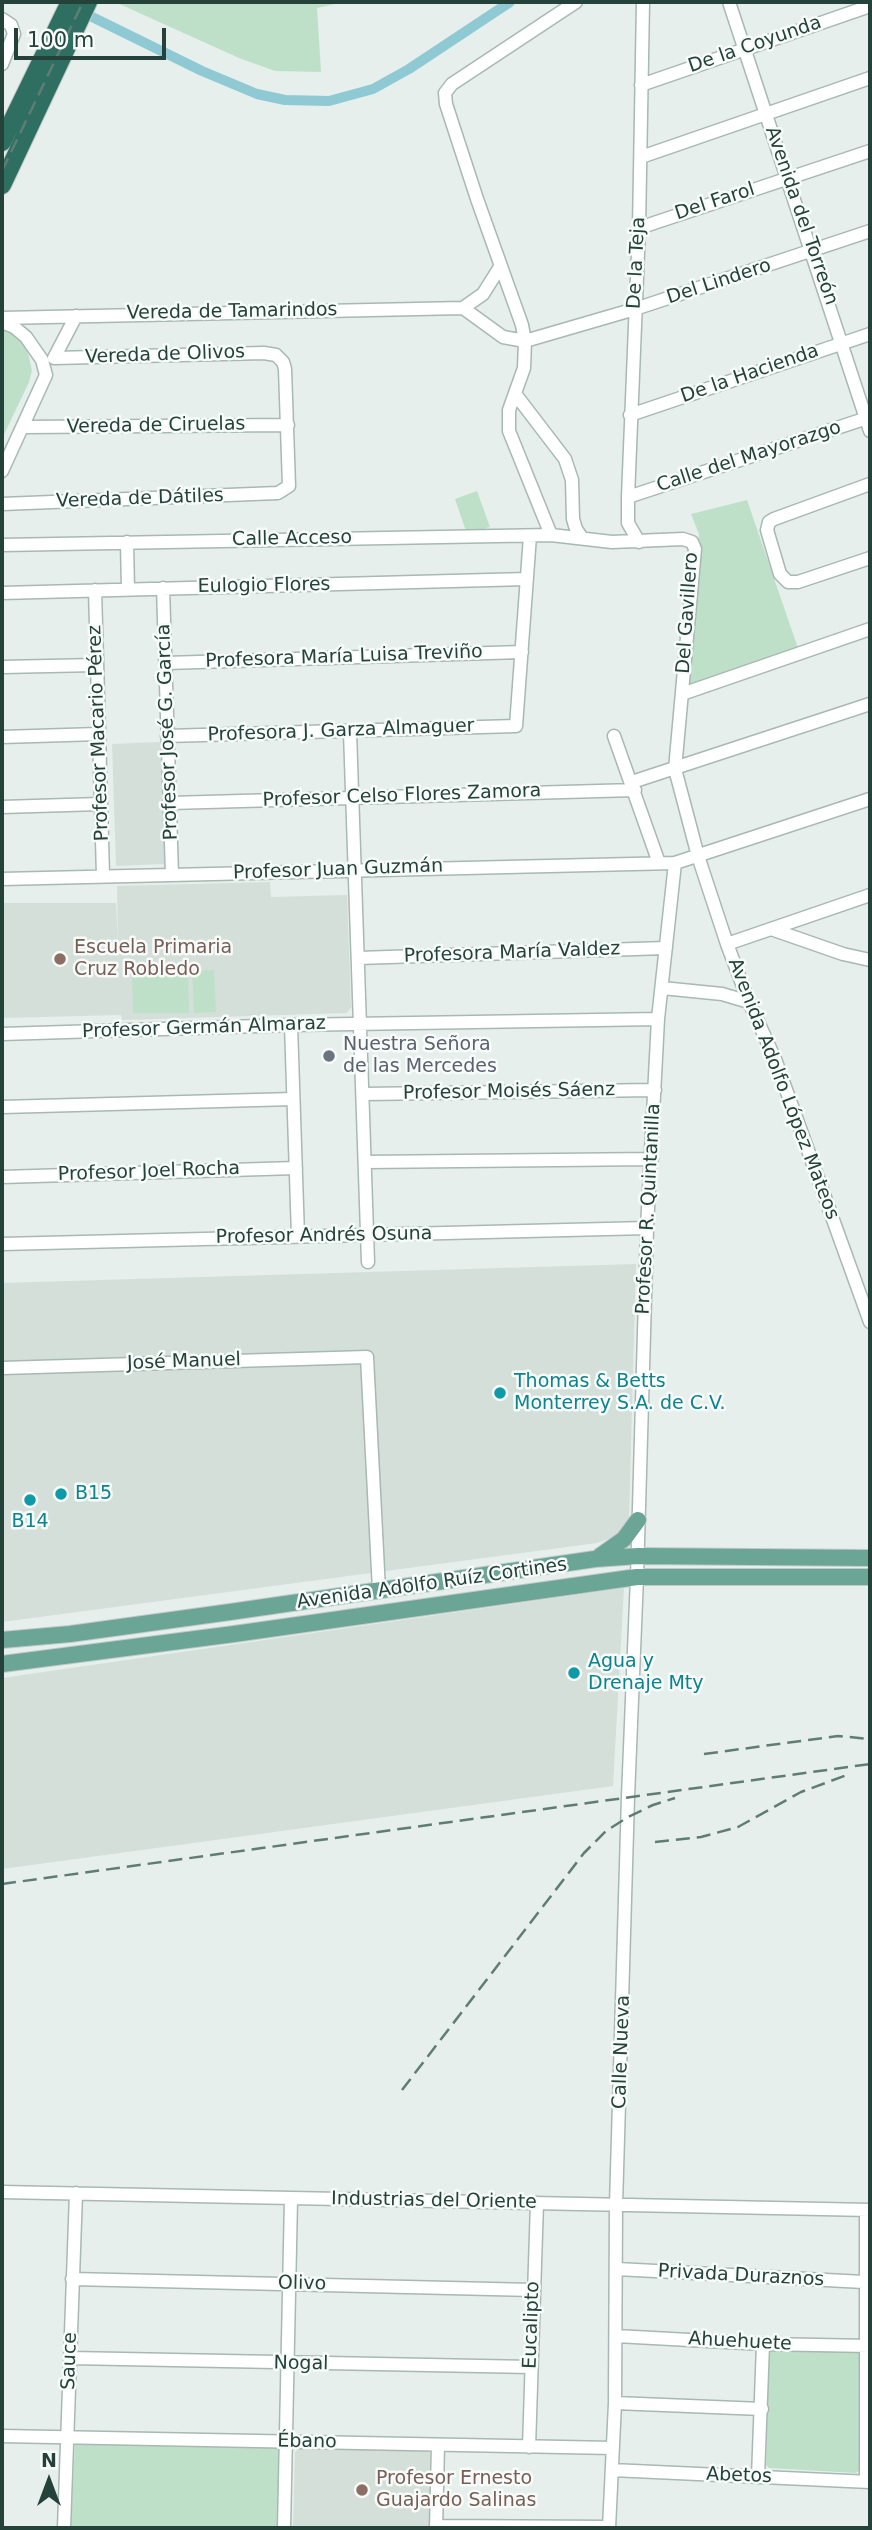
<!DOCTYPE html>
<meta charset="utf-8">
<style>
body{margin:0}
#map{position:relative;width:872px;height:2530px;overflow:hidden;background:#e6efeb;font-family:"DejaVu Sans",sans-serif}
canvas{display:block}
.frame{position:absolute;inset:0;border:4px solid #24423a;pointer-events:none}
.north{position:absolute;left:14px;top:2446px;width:70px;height:70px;-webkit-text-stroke:5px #f7fbf9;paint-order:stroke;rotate:0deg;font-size:19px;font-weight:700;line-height:28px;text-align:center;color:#24423a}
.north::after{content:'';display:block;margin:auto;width:24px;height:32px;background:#24423a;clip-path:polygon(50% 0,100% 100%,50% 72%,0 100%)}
.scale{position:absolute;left:14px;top:28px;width:152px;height:32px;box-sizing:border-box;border:4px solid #24423a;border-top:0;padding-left:9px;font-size:21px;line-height:24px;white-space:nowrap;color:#24423a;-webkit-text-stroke:5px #f7fbf9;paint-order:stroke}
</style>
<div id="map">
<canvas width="872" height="2530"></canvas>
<div class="frame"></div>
<div class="north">N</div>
<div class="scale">100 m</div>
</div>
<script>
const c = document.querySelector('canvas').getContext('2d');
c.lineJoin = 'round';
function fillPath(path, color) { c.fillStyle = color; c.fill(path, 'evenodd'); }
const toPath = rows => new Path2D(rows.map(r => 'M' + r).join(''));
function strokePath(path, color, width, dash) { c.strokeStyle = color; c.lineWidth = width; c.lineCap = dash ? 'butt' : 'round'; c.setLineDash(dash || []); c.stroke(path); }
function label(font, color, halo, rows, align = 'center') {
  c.font = font + ' "DejaVu Sans",sans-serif'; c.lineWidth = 5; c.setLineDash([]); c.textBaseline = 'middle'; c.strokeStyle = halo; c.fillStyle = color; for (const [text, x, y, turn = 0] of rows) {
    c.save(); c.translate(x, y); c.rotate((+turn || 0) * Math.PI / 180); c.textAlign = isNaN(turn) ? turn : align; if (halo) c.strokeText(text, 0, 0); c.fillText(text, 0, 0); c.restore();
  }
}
fillPath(toPath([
 [161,742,165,864,116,866,112,744],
 [270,882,271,897,347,895,351,1007,347,1013,122,1020,121,1015,2,1018,2,903,116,903,118,942,117,886],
 [636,1264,629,1519,622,1534,597,1543,2,1622,2,1283],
 [624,1588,613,1786,2,1869,2,1678],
 [300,2448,428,2450,430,2453,429,2528,293,2528,295,2452]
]), '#d4dfda');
fillPath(toPath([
 [115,2,344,2,317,8,321,72,275,71,239,58],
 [2,326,15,333,27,348,32,371,29,382,2,439],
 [477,491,490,527,467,534,455,499],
 [747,500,798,648,684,688,699,534,691,514],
 [214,970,216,1012,194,1013,192,971],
 [188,971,189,1013,133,1013,132,972],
 [773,2347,859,2351,862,2356,860,2470,856,2473,769,2468,766,2465,769,2351],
 [75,2441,280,2446,279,2528,71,2528]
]), '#bfe0c8');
strokePath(toPath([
 [78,10,202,71,257,94,285,100,329,101,373,89,409,69,510,2]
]), '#8ec9d4', 10);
const minor = toPath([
 [729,2,870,431],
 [2,19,11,25,14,34,2,64],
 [641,85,870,6],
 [641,157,870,78],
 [639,228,870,151],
 [463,308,503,337,525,341,635,309,870,231],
 [2,318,463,308,483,294,500,267],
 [2,322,14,327,26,337,42,360,46,375,2,471],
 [516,395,565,459,572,480,573,519,576,529,582,538],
 [630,415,870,334],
 [24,427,288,425],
 [870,484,774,519,769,522,767,530,780,574,788,582,798,582,870,558],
 [628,497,870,417],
 [2,504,278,493,289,486,285,369,283,362,276,355,264,353,54,358,76,316],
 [551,535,509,431,509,410,524,368,525,341,522,325,477,199,446,104,445,93,452,84,576,2],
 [127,542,128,589],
 [639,542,628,523,628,497,639,228,643,2],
 [2,545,551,535,612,542,683,539,692,542,695,549,675,769,698,856,727,944,749,1002,775,1059,870,1322],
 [163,588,172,875],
 [95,590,103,876],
 [2,593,527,579],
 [166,663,522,652],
 [2,667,96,665],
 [682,694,870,629],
 [350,732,368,1262],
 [167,736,516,726,530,536],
 [614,736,659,863],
 [2,737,98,734],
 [632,782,870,704],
 [170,803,635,790],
 [2,807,100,804],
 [2,879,675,863,870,799],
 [771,929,843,954,870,960],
 [727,944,870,895],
 [358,958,666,948],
 [662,988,722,994,749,1002],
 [291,1025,298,1236],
 [2,1034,291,1025,658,1019],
 [364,1094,655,1090],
 [2,1107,293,1099],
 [366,1162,652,1159],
 [2,1177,296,1168],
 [2,1244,647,1228],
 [2,1368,367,1357,379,1590],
 [2,2192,870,2210],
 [617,2269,864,2282],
 [72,2279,533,2290],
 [616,2336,763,2344,870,2346],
 [71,2358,531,2367],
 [615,2403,762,2409],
 [2,2436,613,2448],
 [529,2447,537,2203],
 [612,2470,870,2482],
 [758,2477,763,2344],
 [866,2481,866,2210],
 [436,2526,609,2527],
 [64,2528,76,2193],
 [284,2528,291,2199],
 [436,2528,438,2445],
 [609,2528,615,2403,616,2205,628,1797,637,1577,647,1228,658,1019,675,863]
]);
const major = toPath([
 [600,1556,624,1539,638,1520],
 [2,1640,70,1634,230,1612,595,1559,638,1556,870,1558],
 [2,1664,234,1634,637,1577,870,1577]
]);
const highway = toPath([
 [2,142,70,2],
 [2,185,88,2]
]);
strokePath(minor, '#a8b8b2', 15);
strokePath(major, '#c2cac8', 18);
strokePath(highway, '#c2cac8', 20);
strokePath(minor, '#fff', 12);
strokePath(major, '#6aa596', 16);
strokePath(highway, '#2f6f62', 18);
strokePath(toPath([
 [2,171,83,2],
 [704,1754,838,1736,870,1739],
 [655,1842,701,1837,738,1827,801,1792,847,1775],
 [2,1884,870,1764],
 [402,2090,584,1853,606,1831,628,1817,653,1805,675,1798]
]), '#5f7d75', 2.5, [14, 7]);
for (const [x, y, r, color] of [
 [60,959,7,"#8d6e63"],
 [329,1056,7,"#6b7280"],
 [500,1393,7,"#0f9aa8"],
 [61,1494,7,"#0f9aa8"],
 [30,1500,7,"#0f9aa8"],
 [574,1673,7,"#0f9aa8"],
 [362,2490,7,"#8d6e63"]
]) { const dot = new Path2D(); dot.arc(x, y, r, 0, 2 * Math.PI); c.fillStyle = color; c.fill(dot); strokePath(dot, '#f7fbf9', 2.5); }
label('19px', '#24423a', '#f7fbf9', [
 ["De la Coyunda",755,45,-19],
 ["Del Farol",715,202,-18],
 ["Avenida del Torreón",801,216,71],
 ["De la Teja",637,263,-87],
 ["Del Lindero",719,282,-18],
 ["Vereda de Tamarindos",232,312,-1],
 ["Vereda de Olivos",165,355,-2],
 ["De la Hacienda",750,374,-19],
 ["Vereda de Ciruelas",156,426,-1],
 ["Calle del Mayorazgo",749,457,-18],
 ["Vereda de Dátiles",140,499,-2],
 ["Calle Acceso",292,539,-1],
 ["Eulogio Flores",264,586,-1],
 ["Del Gavillero",688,613,-86],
 ["Profesora María Luisa Treviño",344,657,-2],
 ["Profesora J. Garza Almaguer",341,731,-2],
 ["Profesor José G. García",168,732,-92],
 ["Profesor Macario Pérez",99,733,-92],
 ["Profesor Celso Flores Zamora",402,796,-2],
 ["Profesor Juan Guzmán",338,870,-2],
 ["Profesora María Valdez",512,953,-2],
 ["Profesor Germán Almaraz",204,1028,-2],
 ["Avenida Adolfo López Mateos",783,1089,69],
 ["Profesor Moisés Sáenz",509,1092,-1],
 ["Profesor Joel Rocha",149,1172,-2],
 ["Profesor R. Quintanilla",649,1209,-87],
 ["Profesor Andrés Osuna",324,1236,-1],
 ["José Manuel",184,1362,-2],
 ["Avenida Adolfo Ruíz Cortines",432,1584,-8],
 ["Calle Nueva",622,2052,-88],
 ["Industrias del Oriente",434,2201,1],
 ["Privada Duraznos",741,2276,3],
 ["Olivo",302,2284,1],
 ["Eucalipto",532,2325,-88],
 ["Ahuehuete",740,2342,3],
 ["Sauce",70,2361,-88],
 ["Nogal",301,2364,1],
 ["Ébano",307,2442,1],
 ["Abetos",739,2476,2]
]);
label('19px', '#785e54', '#f7fbf9', [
 ["Escuela Primaria",74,948],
 ["Cruz Robledo",74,970],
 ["Profesor Ernesto",376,2479],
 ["Guajardo Salinas",376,2501]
], 'left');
label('19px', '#5b616d', '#f7fbf9', [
 ["Nuestra Señora",343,1045],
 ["de las Mercedes",343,1067]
], 'left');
label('19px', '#0d838f', '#f7fbf9', [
 ["Thomas & Betts",514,1382],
 ["Monterrey S.A. de C.V.",514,1404],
 ["B15",75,1494],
 ["B14",30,1522,"center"],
 ["Agua y",588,1662],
 ["Drenaje Mty",588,1684]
], 'left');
</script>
